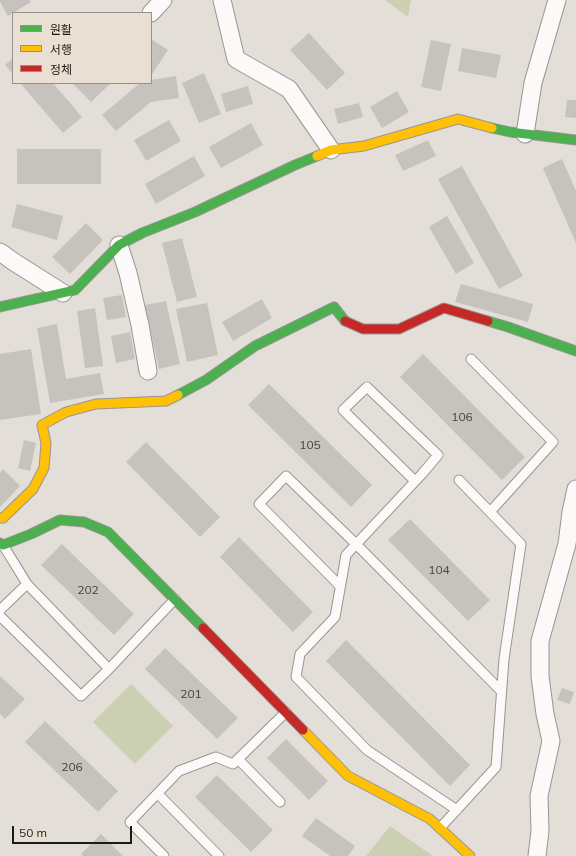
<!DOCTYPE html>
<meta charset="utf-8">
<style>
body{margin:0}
#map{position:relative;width:576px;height:856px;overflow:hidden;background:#e4ded8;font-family:Mulish,"Noto Sans KR",sans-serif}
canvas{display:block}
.legend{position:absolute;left:12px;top:12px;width:140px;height:72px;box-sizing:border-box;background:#e9dfd3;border:1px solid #979087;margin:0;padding:5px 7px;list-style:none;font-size:12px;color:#1d1915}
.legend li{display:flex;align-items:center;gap:8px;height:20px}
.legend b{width:20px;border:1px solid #979087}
.scale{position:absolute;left:12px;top:826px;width:120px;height:18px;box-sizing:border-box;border:2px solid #1d1915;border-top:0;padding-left:5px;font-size:12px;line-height:14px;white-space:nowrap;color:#1d1915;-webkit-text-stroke:3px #e9dfd3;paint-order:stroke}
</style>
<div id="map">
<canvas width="576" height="856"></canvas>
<ul class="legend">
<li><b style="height:5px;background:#4caf50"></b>원활</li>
<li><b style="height:5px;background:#ffc107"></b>서행</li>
<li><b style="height:5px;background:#c62828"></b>정체</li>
</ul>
<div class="scale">50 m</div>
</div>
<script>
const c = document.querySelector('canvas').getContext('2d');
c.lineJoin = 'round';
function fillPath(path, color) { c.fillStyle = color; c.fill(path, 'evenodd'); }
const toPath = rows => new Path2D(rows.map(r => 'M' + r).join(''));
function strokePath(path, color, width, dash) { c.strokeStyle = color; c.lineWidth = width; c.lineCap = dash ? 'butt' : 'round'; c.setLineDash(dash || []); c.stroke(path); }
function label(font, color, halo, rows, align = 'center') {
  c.font = font + ' Mulish,sans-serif'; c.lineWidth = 3.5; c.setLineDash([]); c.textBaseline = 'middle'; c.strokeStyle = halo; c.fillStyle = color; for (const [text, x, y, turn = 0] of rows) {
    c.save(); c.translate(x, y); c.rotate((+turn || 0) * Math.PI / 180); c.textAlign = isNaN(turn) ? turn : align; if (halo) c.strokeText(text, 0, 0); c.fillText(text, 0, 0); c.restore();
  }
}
fillPath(toPath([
 [385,0,411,0,408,17],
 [131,684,173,726,135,764,93,722],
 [390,826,433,856,366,856]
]), '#ccd0b3');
fillPath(toPath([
 [0,0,30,0,31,2,8,16,0,2],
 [309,33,345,73,327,90,290,50],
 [151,39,168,50,151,76],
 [431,40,451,44,441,91,421,87],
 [462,48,501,55,496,78,458,71],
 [13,58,13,74,5,65],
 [204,73,221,114,199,123,182,83],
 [176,76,179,98,151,102,116,131,102,115,140,83,151,83,151,80],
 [20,83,53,83,82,117,63,133],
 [72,83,111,83,91,102],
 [248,86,253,104,226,112,221,94],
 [397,91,409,112,382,128,370,107],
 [567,100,576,100,576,118,565,117],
 [359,103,363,117,338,124,334,109],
 [169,120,181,141,146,161,134,140],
 [251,123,263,145,221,168,209,147],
 [428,140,436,156,403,171,395,155],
 [17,149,101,149,101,184,17,184],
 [194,156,205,176,156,204,145,184],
 [562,159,576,191,576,243,543,168],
 [462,166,523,276,499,289,438,179],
 [17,204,63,216,57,240,11,227],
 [447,216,474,263,456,274,429,227],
 [86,223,103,240,70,274,52,257],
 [182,238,197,297,177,302,162,243],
 [461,284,533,304,528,322,455,302],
 [122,295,126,317,107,320,103,298],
 [262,299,272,318,233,341,222,322],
 [166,301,180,364,159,369,145,305],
 [207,303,218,355,187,362,176,309],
 [95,308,103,366,85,368,77,311],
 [57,324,66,379,100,373,104,394,50,403,37,328],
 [130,332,135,359,116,363,111,336],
 [31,349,41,414,0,420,0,354],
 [423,354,525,457,502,480,400,377],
 [269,384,372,485,351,507,248,405],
 [24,440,36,443,30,471,18,468],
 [146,442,220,517,200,537,126,462],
 [3,469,20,486,0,507,0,473],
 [410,519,490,600,468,621,388,540],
 [239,537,313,612,293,632,220,557],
 [62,544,134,614,114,635,41,565],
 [346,640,470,765,450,786,326,661],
 [165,648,238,718,217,739,145,669],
 [0,676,25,699,5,719,0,714],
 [562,688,574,692,570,704,557,700],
 [45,721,118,791,98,812,25,742],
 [286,739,328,781,309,800,267,758],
 [217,775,273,830,251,852,195,797],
 [316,818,355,846,348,856,330,856,302,836],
 [101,834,123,856,83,856,81,854]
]), '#c6c2bd');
const lane = toPath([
 [471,359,553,442,490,512],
 [415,481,343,410,367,387,438,455,422,474,346,555,335,617,300,654,296,677,367,750,457,810],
 [340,586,259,504,286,476,356,544,501,691],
 [0,610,27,584],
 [0,616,81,696,109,669,27,584,3,545],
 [109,669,175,599],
 [238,759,280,802],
 [158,794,219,856],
 [440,828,496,767,504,659,521,544,459,480],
 [164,856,130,822,179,771,216,757,233,764,286,712]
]);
const street = toPath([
 [222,0,236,59,289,89,331,150],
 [151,13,163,0],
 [525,134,533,83,557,0],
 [119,245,128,273,140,325,148,371],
 [0,252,14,262,63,293],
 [537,856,540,831,539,796,551,741,545,714,540,676,540,641,567,544,571,512,576,489]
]);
const fast = toPath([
 [492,128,510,132,576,140],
 [0,307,75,290,119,245,142,233,195,212,295,165,317,156],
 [488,321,508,327,576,351],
 [178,395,206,380,255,346,334,307,345,321],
 [0,543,3,545,31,534,60,520,84,522,108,532,203,628]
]);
const slow = toPath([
 [317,156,331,150,364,146,458,119,492,128],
 [0,518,3,518,33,489,44,468,46,443,42,425,66,412,96,404,166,401,178,395],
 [303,730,348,776,430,819,470,856]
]);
const jam = toPath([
 [345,321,363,329,399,329,444,308,488,321],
 [203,628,303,730]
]);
strokePath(lane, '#9a9591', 11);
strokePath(street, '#9a9591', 19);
strokePath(fast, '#9a9591', 11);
strokePath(slow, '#9a9591', 11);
strokePath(jam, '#9a9591', 11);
strokePath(lane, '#fbfaf9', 9);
strokePath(street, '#fbfaf9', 17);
strokePath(fast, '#4caf50', 9);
strokePath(slow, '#ffc107', 9);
strokePath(jam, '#c62828', 9);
label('12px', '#47433f', null, [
 ["106",462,417],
 ["105",310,445],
 ["104",439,570],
 ["202",88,590],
 ["201",191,694],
 ["206",72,767]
]);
</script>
